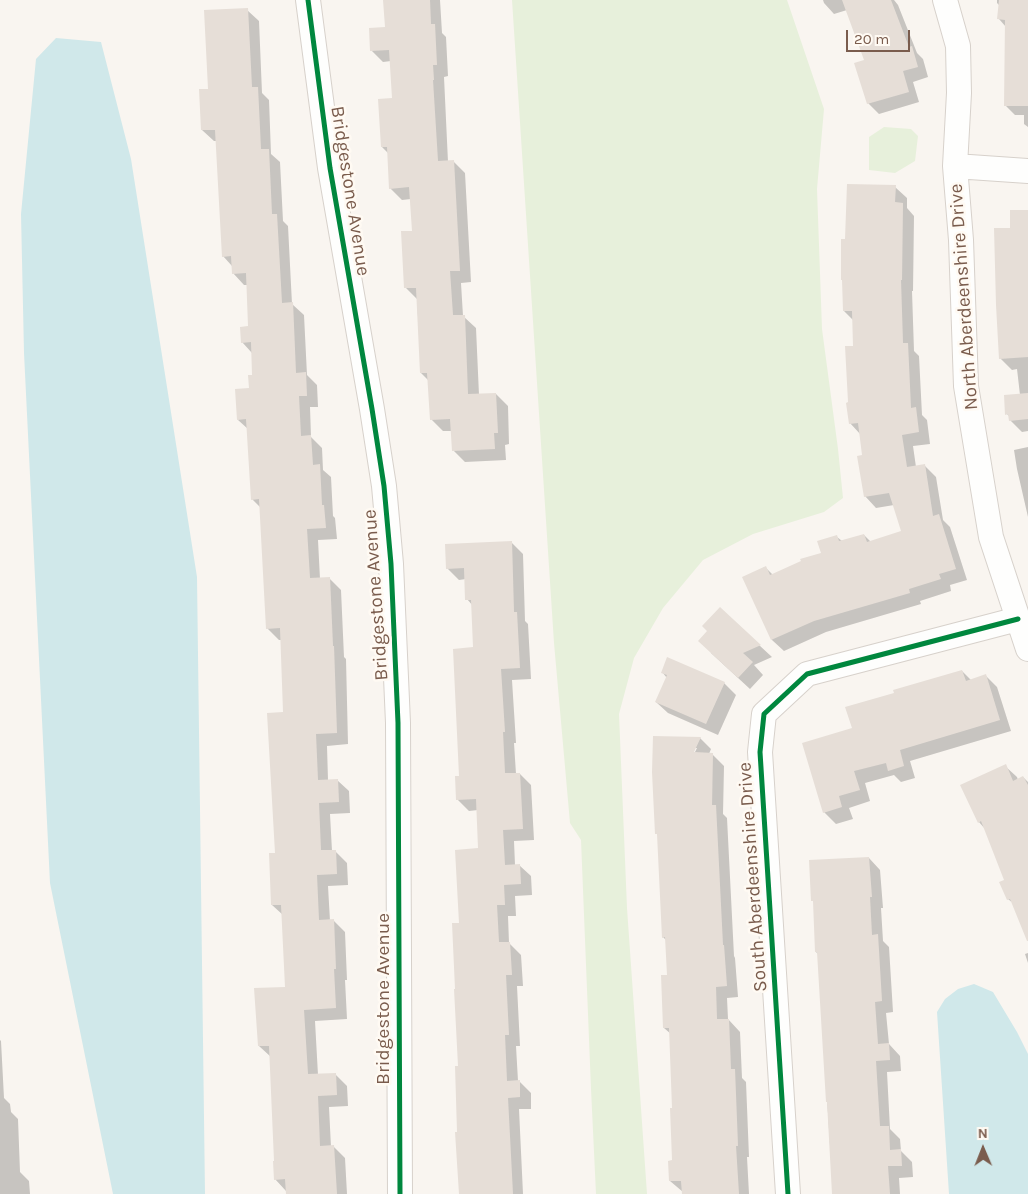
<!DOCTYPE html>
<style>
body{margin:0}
#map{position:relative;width:1028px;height:1194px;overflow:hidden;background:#f9f5f0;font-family:Karla,sans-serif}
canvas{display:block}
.north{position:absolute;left:958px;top:1124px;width:50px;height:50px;-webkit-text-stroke:4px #fffaf3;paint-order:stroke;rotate:359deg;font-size:14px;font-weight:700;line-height:20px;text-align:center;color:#7a5c4d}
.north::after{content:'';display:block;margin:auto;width:18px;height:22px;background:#7a5c4d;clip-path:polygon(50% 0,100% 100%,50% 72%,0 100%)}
.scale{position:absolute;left:846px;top:30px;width:64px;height:22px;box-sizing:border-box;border:2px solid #7a5c4d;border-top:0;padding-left:6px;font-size:15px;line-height:18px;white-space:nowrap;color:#7a5c4d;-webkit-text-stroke:4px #fffaf3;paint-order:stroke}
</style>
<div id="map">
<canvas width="1028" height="1194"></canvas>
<div class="north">N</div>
<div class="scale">20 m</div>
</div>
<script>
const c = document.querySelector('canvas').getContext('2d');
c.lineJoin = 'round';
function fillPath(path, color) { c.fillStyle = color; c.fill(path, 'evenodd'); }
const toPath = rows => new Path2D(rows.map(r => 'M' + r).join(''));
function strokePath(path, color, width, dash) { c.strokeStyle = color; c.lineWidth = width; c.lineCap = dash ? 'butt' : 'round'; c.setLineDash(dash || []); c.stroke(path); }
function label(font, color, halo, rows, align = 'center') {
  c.font = font + ' Karla,sans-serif'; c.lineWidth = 5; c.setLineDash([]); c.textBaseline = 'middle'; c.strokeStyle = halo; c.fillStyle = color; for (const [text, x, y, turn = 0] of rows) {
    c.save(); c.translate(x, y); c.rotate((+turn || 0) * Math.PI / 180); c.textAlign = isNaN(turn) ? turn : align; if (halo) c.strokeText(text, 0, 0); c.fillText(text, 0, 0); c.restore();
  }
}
fillPath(toPath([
 [512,0,787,0,824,109,817,189,822,329,838,449,843,498,824,512,753,534,703,560,663,608,634,658,619,714,627,908,647,1194,596,1194,591,1089,581,840,570,823,554,643],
 [884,127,911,129,918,136,915,161,895,173,869,170,869,137]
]), '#e7f0db');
fillPath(toPath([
 [56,38,101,42,131,159,197,577,205,1194,113,1194,50,883,24,353,21,214,36,59],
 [974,984,993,992,1017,1032,1028,1054,1028,1194,949,1194,937,1012,945,999,958,989]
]), '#d0e8ea');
fillPath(toPath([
 [384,0,440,0,442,33,446,37,448,76,444,77,448,162,453,161,465,173,471,282,461,283,463,316,476,328,479,395,496,394,508,406,509,444,505,445,506,460,465,462,453,450,452,431,443,431,431,419,429,381,421,373,417,299,406,288,413,232,411,199,402,200,390,188,388,153,382,147,393,99,391,61,383,62,371,50,386,28],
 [823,0,894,0,898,5,917,53,923,59,928,77,913,82,919,102,879,114,868,103,866,61,847,10,834,14,824,3],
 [997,0,1028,0,1028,127,1024,124,1024,115,1015,115,1006,106,1006,27,999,19,1000,6,997,3],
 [247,10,259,21,262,93,269,100,271,154,280,162,283,221,288,226,292,304,304,315,307,375,317,385,318,407,310,407,311,437,322,448,323,470,331,477,333,516,335,518,337,539,318,540,320,579,329,578,341,590,344,657,346,659,348,744,327,746,328,780,337,780,349,791,350,813,330,814,332,851,335,851,347,863,348,885,328,886,330,921,334,921,345,932,347,980,345,980,347,1019,315,1021,318,1075,335,1074,347,1086,348,1106,329,1107,331,1147,333,1146,345,1158,347,1194,287,1194,286,1191,275,1179,276,1162,271,1057,259,1046,287,988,283,915,272,905,285,714,282,640,279,640,267,628,261,508,252,499,248,429,238,420,250,389,253,376,252,353,242,342,249,327,248,285,244,285,233,273,232,266,223,256,217,141,214,141,202,130,209,90],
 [895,187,907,198,907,208,914,216,913,291,912,291,914,351,919,356,922,415,927,420,930,444,913,446,916,467,925,466,936,477,943,520,950,527,967,580,950,585,951,591,920,601,921,604,826,632,784,651,772,640,744,577,765,567,773,575,823,554,837,537,842,541,864,535,871,542,903,532,894,505,876,508,865,496,864,456,861,435,850,423,850,404,854,347,853,320,844,311,847,240],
 [1028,211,1028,431,1022,432,1010,420,1010,417,1007,414,1020,395,1017,369,1012,370,1000,358,1011,229],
 [1028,447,1028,517,1017,469,1014,450],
 [511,542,523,554,525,621,528,624,531,679,512,680,516,743,514,743,516,774,520,774,531,785,534,840,514,841,515,865,519,865,531,876,532,895,515,896,516,916,508,916,509,943,521,955,523,986,517,986,520,1046,516,1046,518,1081,519,1081,531,1093,531,1109,519,1109,523,1194,460,1194,459,1133,460,924,480,850,478,810,469,811,457,799,475,649,473,606,467,599,466,579,459,580,447,568],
 [720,609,772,657,754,665,763,675,750,689,711,653,709,632],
 [962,671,971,680,986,676,997,687,1011,731,910,761,915,778,901,782,894,775,865,783,870,801,849,808,853,819,836,824,824,812,853,729,896,694],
 [662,672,724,683,736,695,718,735,668,713,656,702,667,678],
 [654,737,700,738,711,749,709,754,712,754,724,766,723,814,727,818,734,956,735,958,738,997,727,998,728,1019,740,1032,742,1078,746,1082,749,1157,747,1157,749,1194,683,1194,683,1192,670,1181,669,1162,673,1162,672,1109,674,1109,671,1034,664,1028,662,977,668,976,666,940,663,937,659,836,656,833,653,772],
 [694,748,697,748,692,758,690,757],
 [1005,766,1017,777,1018,780,1023,777,1028,782,1028,940,1014,904,1008,899,1006,880,985,829,979,822],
 [869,858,880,870,883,908,881,908,883,941,889,947,893,1012,886,1013,889,1044,900,1056,901,1071,887,1072,890,1129,900,1139,901,1151,912,1162,913,1177,899,1178,900,1194,833,1194,818,954,816,952],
 [1028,953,1028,963,1025,954],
 [0,1040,1,1041,4,1098,10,1104,11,1112,18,1119,20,1172,29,1181,30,1194,0,1194]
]), '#0003');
fillPath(toPath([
 [383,0,430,0,431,24,435,24,437,65,433,65,434,80,433,80,438,161,454,160,460,271,450,271,453,315,465,315,468,394,496,393,498,433,494,433,495,449,452,451,450,419,430,420,427,373,420,373,416,288,404,288,401,231,412,231,409,187,389,189,387,147,381,147,378,99,392,98,389,50,370,51,369,28,385,27],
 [842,0,891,0,909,47,912,46,918,67,903,71,909,92,867,104,854,63,864,60],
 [999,0,1028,0,1028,106,1004,106,1005,20,997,19],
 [248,8,252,87,258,87,261,149,269,149,272,214,277,214,282,303,293,302,296,373,306,372,307,396,299,396,301,436,311,435,313,465,320,464,322,505,324,505,326,528,307,529,310,578,330,577,333,646,334,646,337,733,316,734,318,780,338,779,339,802,319,803,321,850,336,850,337,874,317,875,319,920,334,919,336,969,334,969,336,1008,304,1010,308,1074,336,1073,337,1095,318,1096,320,1146,334,1145,337,1194,286,1194,285,1179,274,1180,273,1161,274,1161,269,1046,258,1046,254,988,285,987,281,905,271,905,269,853,275,853,267,713,283,712,280,628,266,629,259,499,251,500,246,419,237,420,235,389,249,388,248,375,252,375,251,342,241,343,240,327,248,326,246,273,232,274,231,256,222,257,215,130,201,130,199,89,208,89,204,10],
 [847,184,896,185,895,202,903,203,902,280,901,280,903,343,908,343,911,408,916,407,919,432,902,435,907,467,925,464,933,516,939,514,956,569,939,574,941,579,909,589,910,593,814,621,771,640,742,577,766,566,770,575,801,561,800,559,821,553,817,541,837,535,839,541,864,534,867,542,901,531,889,493,864,497,857,456,862,455,858,423,849,424,846,403,848,402,845,346,853,346,852,311,843,311,842,280,841,280,841,239,845,239],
 [1010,210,1028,210,1028,357,999,359,996,305,994,228,1010,228],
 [1028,393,1028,419,1009,421,1008,414,1005,415,1004,395],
 [512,541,514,612,517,612,520,668,501,669,505,732,503,732,505,773,520,773,523,829,503,830,505,865,520,864,521,884,504,885,505,905,497,905,499,942,510,942,512,975,506,975,509,1035,505,1035,507,1081,520,1080,520,1097,508,1098,513,1194,459,1194,455,1132,457,1132,455,1066,458,1066,454,989,455,989,452,923,459,923,455,850,478,848,476,799,456,800,455,776,459,776,453,649,473,647,471,600,465,600,464,568,446,569,445,544],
 [720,607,761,645,743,653,753,662,738,678,698,641,707,631,702,626],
 [667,657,725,682,706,724,655,702,667,675,661,673],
 [962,670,966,681,986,674,1000,720,900,750,904,766,888,771,886,763,854,771,860,790,839,796,842,807,823,813,802,743,852,728,845,707,894,693,893,690],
 [653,736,701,737,694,752,713,753,712,805,716,805,723,945,724,945,727,986,716,987,717,1019,729,1019,731,1069,735,1069,738,1146,736,1146,739,1194,682,1194,681,1181,669,1181,668,1161,672,1160,670,1108,672,1108,669,1028,663,1028,661,975,667,975,665,937,662,938,657,834,655,834,652,772],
 [1006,764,1013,781,1023,776,1028,785,1028,941,1027,941,1010,899,1007,900,999,882,1004,880,981,821,978,823,960,785],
 [869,857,872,897,870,897,872,935,878,934,882,1001,875,1002,878,1044,889,1043,890,1060,876,1061,880,1126,889,1126,890,1150,901,1149,902,1166,888,1166,890,1194,832,1194,827,1102,826,1102,817,952,815,952,813,901,811,901,809,860]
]), '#e6ded7');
const minor = toPath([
 [308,0,330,168,372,409,384,486,391,564,398,723,400,1194],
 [945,0,958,46,959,93,955,166,961,240,966,386,991,537,1028,649],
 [955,166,1028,171],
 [788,1194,760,752,764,714,807,674,1018,619]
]);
strokePath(minor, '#d7d1cb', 26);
strokePath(minor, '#fefefd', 24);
strokePath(toPath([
 [308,0,330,168,372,409,384,486,391,564,398,723,400,1194],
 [788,1194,760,752,764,714,807,674,1018,619]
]), '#00873e', 5);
label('19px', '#7a5c4d', '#fffaf3', [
 ["Bridgestone Avenue",350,191,81],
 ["North Aberdeenshire Drive",964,297,-94],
 ["Bridgestone Avenue",376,595,-94],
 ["South Aberdeenshire Drive",753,877,-94],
 ["Bridgestone Avenue",384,999,-90]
]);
</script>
